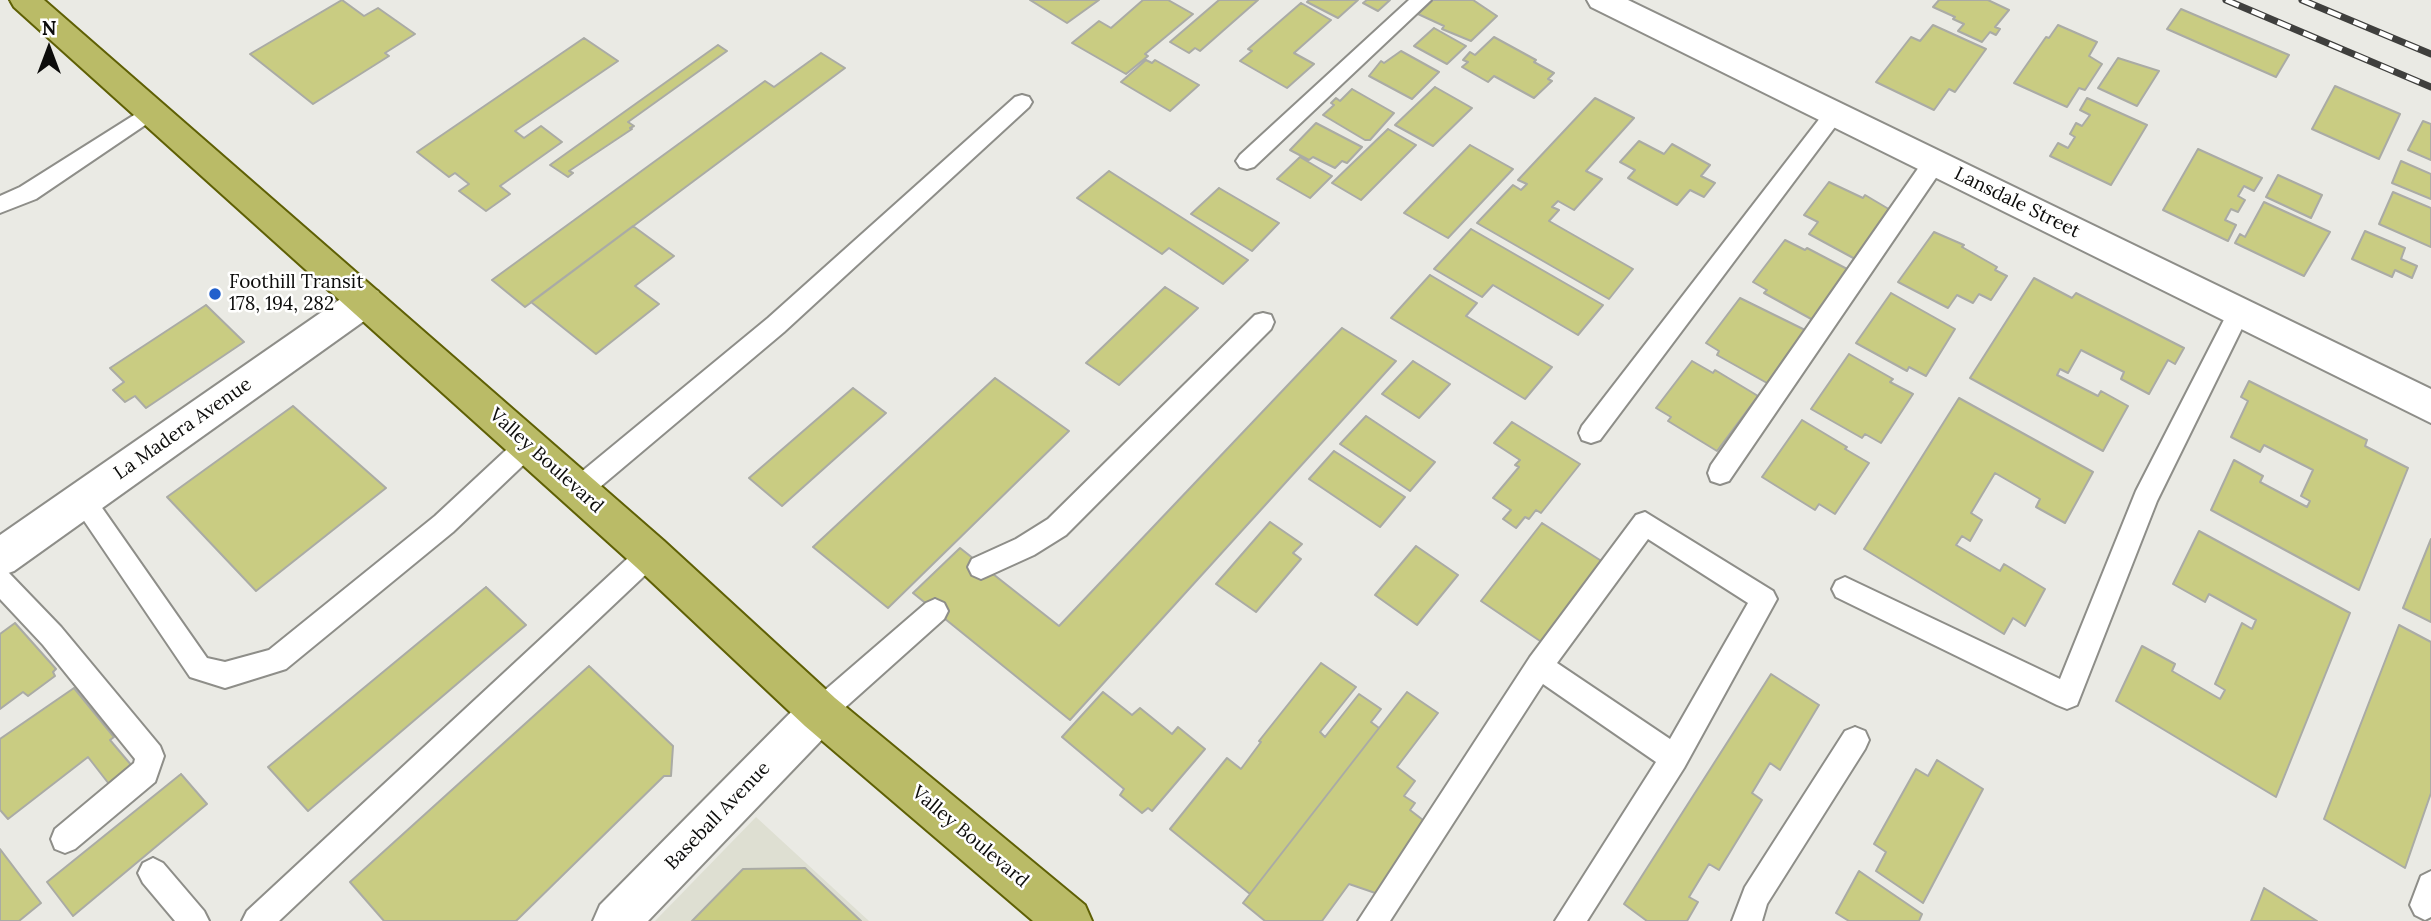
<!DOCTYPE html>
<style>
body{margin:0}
#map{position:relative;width:2431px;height:921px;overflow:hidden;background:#eaeae4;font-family:Lora,serif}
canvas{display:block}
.north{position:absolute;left:14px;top:14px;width:70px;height:70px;-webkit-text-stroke:5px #fffffe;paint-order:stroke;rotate:0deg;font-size:19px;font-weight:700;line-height:28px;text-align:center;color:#0c0c0b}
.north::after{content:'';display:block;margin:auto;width:24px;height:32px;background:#0c0c0b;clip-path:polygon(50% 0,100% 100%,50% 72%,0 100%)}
</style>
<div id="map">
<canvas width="2431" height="921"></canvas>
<div class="north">N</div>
</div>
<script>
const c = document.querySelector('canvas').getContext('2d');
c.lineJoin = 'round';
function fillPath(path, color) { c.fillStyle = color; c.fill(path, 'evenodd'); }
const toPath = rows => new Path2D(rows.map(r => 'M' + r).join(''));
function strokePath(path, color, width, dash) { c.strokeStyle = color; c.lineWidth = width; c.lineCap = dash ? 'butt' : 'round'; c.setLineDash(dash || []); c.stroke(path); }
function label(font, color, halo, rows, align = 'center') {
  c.font = font + ' Lora,serif'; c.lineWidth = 5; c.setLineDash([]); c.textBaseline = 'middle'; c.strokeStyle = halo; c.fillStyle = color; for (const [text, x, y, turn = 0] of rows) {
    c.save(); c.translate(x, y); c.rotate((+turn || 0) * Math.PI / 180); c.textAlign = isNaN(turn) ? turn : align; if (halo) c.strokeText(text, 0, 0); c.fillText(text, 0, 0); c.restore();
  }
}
fillPath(toPath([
 [756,817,869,921,655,921]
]), '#dedfd2');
const building = toPath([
 [342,0,364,16,378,8,415,34,385,53,389,56,313,104,250,54,342,0],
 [1030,0,1099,0,1067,23,1030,0],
 [1143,0,1168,0,1193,14,1145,54,1148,56,1126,74,1072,43,1099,21,1111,28,1143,0],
 [1219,0,1258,0,1200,51,1195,48,1189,53,1170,42,1219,0],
 [1309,0,1358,0,1338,18,1307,2,1309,0],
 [1367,0,1390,0,1378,11,1363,3,1367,0],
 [1433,0,1473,0,1497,16,1471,41,1442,29,1444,26,1418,14,1433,0],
 [1939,0,1988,0,2009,10,1995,27,2000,29,1996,35,1990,32,1982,42,1958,31,1964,24,1953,19,1955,17,1933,7,1939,0],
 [1301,3,1331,20,1294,53,1314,64,1287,88,1240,61,1252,51,1248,49,1301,3],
 [2181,9,2289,55,2276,77,2167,29,2181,9],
 [1933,25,1986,49,1955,92,1949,89,1934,110,1876,82,1911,37,1920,41,1933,25],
 [2058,25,2097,42,2089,56,2102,64,2085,90,2079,88,2067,107,2014,83,2046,37,2049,38,2058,25],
 [1434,28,1466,46,1447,64,1414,46,1434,28],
 [1494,37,1536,60,1534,62,1554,73,1548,79,1552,81,1534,98,1494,76,1488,82,1462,67,1468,62,1463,60,1470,52,1475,55,1494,37],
 [584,38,618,61,515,131,524,138,541,126,562,142,500,186,510,194,486,211,459,191,469,184,455,173,449,177,417,152,584,38],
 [718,45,727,51,628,122,634,126,630,128,632,129,569,171,573,173,568,177,550,165,718,45],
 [1401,51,1439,72,1412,99,1369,76,1381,61,1384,63,1401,51],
 [821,53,845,68,525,307,492,280,765,81,774,87,821,53],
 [2118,58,2159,71,2137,106,2098,88,2118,58],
 [1146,60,1152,63,1155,60,1199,85,1170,111,1121,82,1146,60],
 [2335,86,2400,114,2379,159,2312,129,2335,86],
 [1435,87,1472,108,1433,146,1395,125,1435,87],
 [1352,89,1394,113,1370,140,1365,140,1323,115,1334,105,1331,103,1336,98,1340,101,1352,89],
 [1595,98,1634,118,1586,171,1602,179,1574,210,1558,201,1552,207,1559,210,1549,221,1633,269,1609,299,1477,223,1513,185,1521,190,1527,184,1518,180,1595,98],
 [2087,98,2147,125,2111,185,2050,156,2058,143,2068,148,2075,137,2070,134,2076,123,2082,126,2090,115,2080,110,2087,98],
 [2423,121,2431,124,2431,160,2408,150,2423,121],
 [1316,123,1362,147,1347,163,1342,161,1335,168,1313,157,1309,160,1290,150,1316,123],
 [1388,129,1416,145,1361,200,1332,183,1388,129],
 [1639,141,1664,154,1672,144,1710,165,1701,176,1715,183,1704,197,1690,190,1677,205,1628,178,1635,170,1620,162,1639,141],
 [1470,145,1513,169,1448,238,1404,213,1470,145],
 [2198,149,2262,178,2254,191,2244,186,2238,196,2245,200,2238,212,2231,209,2225,220,2236,225,2228,241,2163,210,2198,149],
 [1300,157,1332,176,1310,198,1277,179,1300,157],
 [2401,161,2431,174,2431,199,2392,183,2401,161],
 [1109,171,1248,260,1223,284,1169,248,1162,254,1077,198,1109,171],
 [2278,175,2322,195,2311,218,2266,197,2278,175],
 [1829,182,1863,198,1865,195,1892,211,1857,260,1809,234,1818,222,1804,215,1829,182],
 [1219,188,1279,223,1252,251,1191,214,1219,188],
 [2393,192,2431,208,2431,247,2379,224,2393,192],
 [2264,202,2330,232,2304,276,2235,243,2240,234,2245,237,2264,202],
 [633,226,674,256,635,286,659,304,596,354,531,302,633,226],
 [1471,229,1603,305,1578,335,1493,285,1482,297,1434,269,1471,229],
 [2365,231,2405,248,2401,259,2417,266,2412,278,2395,270,2392,277,2352,259,2365,231],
 [1934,232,1964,245,1962,247,1997,267,1995,270,2007,276,1991,300,1979,294,1973,303,1957,295,1948,308,1898,282,1934,232],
 [1785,240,1805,250,1807,248,1849,270,1813,320,1764,293,1767,290,1753,282,1785,240],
 [1430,275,1477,303,1466,316,1552,367,1525,399,1391,318,1430,275],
 [2034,278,2072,298,2076,293,2184,348,2175,364,2168,360,2149,394,2121,379,2124,372,2081,350,2068,373,2060,369,2057,375,2098,396,2101,391,2128,406,2103,451,1970,378,2034,278],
 [1165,287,1198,308,1119,385,1086,363,1165,287],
 [1891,293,1955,329,1926,376,1909,367,1907,371,1856,343,1891,293],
 [1740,298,1805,330,1767,383,1717,355,1719,351,1706,343,1740,298],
 [206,305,244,342,146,408,135,396,125,402,113,390,124,382,110,368,206,305],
 [1342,328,1396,361,1070,720,913,593,960,548,1059,626,1342,328],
 [1849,354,1893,379,1890,382,1913,394,1881,443,1865,434,1862,438,1811,409,1849,354],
 [1413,361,1450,384,1419,418,1382,394,1413,361],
 [1692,361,1713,373,1715,370,1758,396,1717,451,1668,421,1671,417,1656,408,1692,361],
 [995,378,1069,431,888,608,813,547,995,378],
 [2249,381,2367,440,2365,446,2408,468,2359,590,2211,510,2234,460,2263,476,2260,482,2307,507,2310,501,2301,496,2313,470,2264,445,2260,452,2231,437,2248,401,2241,397,2249,381],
 [853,388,886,413,782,506,749,478,853,388],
 [1959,398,2093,472,2065,523,2036,507,2040,499,1995,473,1971,513,1982,520,1970,541,1962,536,1956,545,2000,571,2004,564,2045,589,2025,626,2013,618,2004,634,1864,549,1959,398],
 [293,406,386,488,256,591,167,497,293,406],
 [1366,416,1435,462,1410,491,1340,444,1366,416],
 [1802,420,1847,447,1845,449,1869,463,1835,514,1819,504,1815,510,1762,477,1802,420],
 [1512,422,1580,464,1541,513,1536,510,1529,519,1525,517,1516,528,1503,519,1511,510,1493,498,1519,467,1515,465,1520,460,1494,443,1512,422],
 [1334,451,1405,497,1380,527,1309,479,1334,451],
 [1270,522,1302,544,1293,553,1301,559,1256,612,1216,584,1270,522],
 [1542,523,1603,562,1543,643,1481,601,1542,523],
 [2199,531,2350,613,2276,797,2116,701,2142,646,2175,664,2172,671,2220,699,2225,690,2215,684,2242,623,2252,629,2256,620,2209,594,2205,602,2173,584,2199,531],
 [2431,539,2431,622,2403,608,2431,539],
 [1416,546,1458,575,1417,625,1375,595,1416,546],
 [486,587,526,625,308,811,268,767,486,587],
 [15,623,56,669,53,672,55,676,28,696,23,692,0,709,0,634,15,623],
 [2399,625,2431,642,2431,793,2405,868,2324,819,2399,625],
 [1321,663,1356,687,1320,732,1325,737,1359,694,1381,709,1371,722,1379,728,1250,894,1170,829,1227,758,1241,769,1261,742,1259,741,1321,663],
 [589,666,673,746,671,776,664,776,516,921,384,921,350,882,589,666],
 [1771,674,1819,705,1780,770,1770,763,1752,793,1762,800,1719,870,1709,864,1689,897,1698,902,1687,921,1647,921,1624,904,1771,674],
 [74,688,114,737,110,740,132,766,109,784,88,757,8,819,0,810,0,739,74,688],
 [1103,692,1132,715,1140,708,1172,734,1178,727,1205,749,1152,811,1148,808,1142,813,1120,795,1124,789,1062,737,1103,692],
 [1407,692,1438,713,1397,767,1415,781,1404,796,1415,803,1410,810,1432,827,1384,896,1349,884,1322,921,1265,921,1243,903,1407,692],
 [1937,760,1983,789,1923,903,1876,871,1886,852,1874,844,1916,769,1928,776,1937,760],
 [181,774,207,804,73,916,47,882,181,774],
 [0,849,41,903,19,921,0,921,0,849],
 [805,868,861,921,692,921,743,869,805,868],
 [1859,871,1922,914,1919,921,1849,921,1836,913,1859,871],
 [2264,888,2317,921,2251,921,2264,888]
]);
fillPath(building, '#c9cc82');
strokePath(building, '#aaaba5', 2);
const lane = toPath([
 [1409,0,1431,0,1254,167,1247,169,1240,167,1236,161,1240,155,1409,0],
 [1022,95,1029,97,1032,102,1029,107,784,332,587,498,578,501,569,498,566,490,569,482,768,318,1015,97,1022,95],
 [150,105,157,107,160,112,157,117,36,199,0,213,0,196,20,187,150,105],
 [1834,107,1841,109,1844,114,1841,119,1600,440,1591,443,1582,440,1579,433,1582,426,1827,109,1834,107],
 [1934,155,1942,157,1945,163,1942,169,1729,481,1720,484,1711,481,1708,473,1711,465,1926,157,1934,155],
 [2239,303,2247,306,2250,312,2157,501,2077,705,2067,709,2057,705,1836,597,1832,589,1836,581,1845,577,2060,679,2136,491,2231,306,2239,303],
 [1263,313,1271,315,1274,322,1271,329,1066,535,1034,555,990,575,981,579,972,575,968,567,972,559,1016,539,1048,519,1255,315,1263,313],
 [528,435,537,438,540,445,537,452,453,532,286,669,225,688,190,677,70,500,73,492,82,489,91,492,207,658,225,662,269,650,435,516,519,438,528,435],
 [1645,512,1773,591,1777,599,1684,768,1587,921,1555,921,1656,762,1543,684,1390,921,1358,921,1530,657,1636,515,1645,512],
 [1648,539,1748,603,1670,739,1557,663,1648,539],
 [650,543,659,546,663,554,659,562,279,921,242,921,247,911,641,546,650,543],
 [0,569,9,573,61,627,160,746,164,756,155,782,75,849,65,853,55,849,51,839,55,829,134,763,135,759,43,645,0,599,0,569],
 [935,599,944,603,948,611,944,619,830,721,820,725,810,721,806,712,810,703,926,603,935,599],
 [1855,727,1865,731,1869,740,1865,749,1767,904,1762,921,1732,921,1745,887,1845,731,1855,727],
 [153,858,163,863,204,911,209,921,175,921,143,883,138,873,143,863,153,858],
 [2431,871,2431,917,2425,920,2415,915,2410,905,2421,876,2431,871]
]);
const street = toPath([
 [1587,0,1628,0,2431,389,2431,423,1591,7,1587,0],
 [365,287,378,291,383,301,378,311,14,571,0,576,0,535,352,291,365,287],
 [820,692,835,698,841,712,835,726,648,921,593,921,600,905,805,698,820,692]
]);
const primary = toPath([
 [10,0,44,0,664,541,835,698,1085,905,1092,921,1033,921,805,726,636,567,14,7,10,0]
]);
strokePath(lane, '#8e8e89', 4);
strokePath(street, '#8e8e89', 4);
strokePath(primary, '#5f6005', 4);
fillPath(lane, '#fff');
fillPath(street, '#fff');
fillPath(primary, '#babb67');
const rail = toPath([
 [2226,0,2431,87],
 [2302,0,2431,54]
]);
strokePath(rail, '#3f3f3d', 7);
strokePath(rail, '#fffffe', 4.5, [14]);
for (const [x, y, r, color] of [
 [215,294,7,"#2160cc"]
]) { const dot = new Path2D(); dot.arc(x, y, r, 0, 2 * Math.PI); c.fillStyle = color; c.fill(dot); strokePath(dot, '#fffffe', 2.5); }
label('19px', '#0c0c0b', '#fffffe', [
 ["Lansdale Street",2017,203,26],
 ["La Madera Avenue",183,429,-35],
 ["Valley Boulevard",546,461,42],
 ["Baseball Avenue",718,816,-46],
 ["Valley Boulevard",970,837,40]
]);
label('19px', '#0c0c0b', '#fffffe', [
 ["Foothill Transit",229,283],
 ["178, 194, 282",229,305]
], 'left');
</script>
